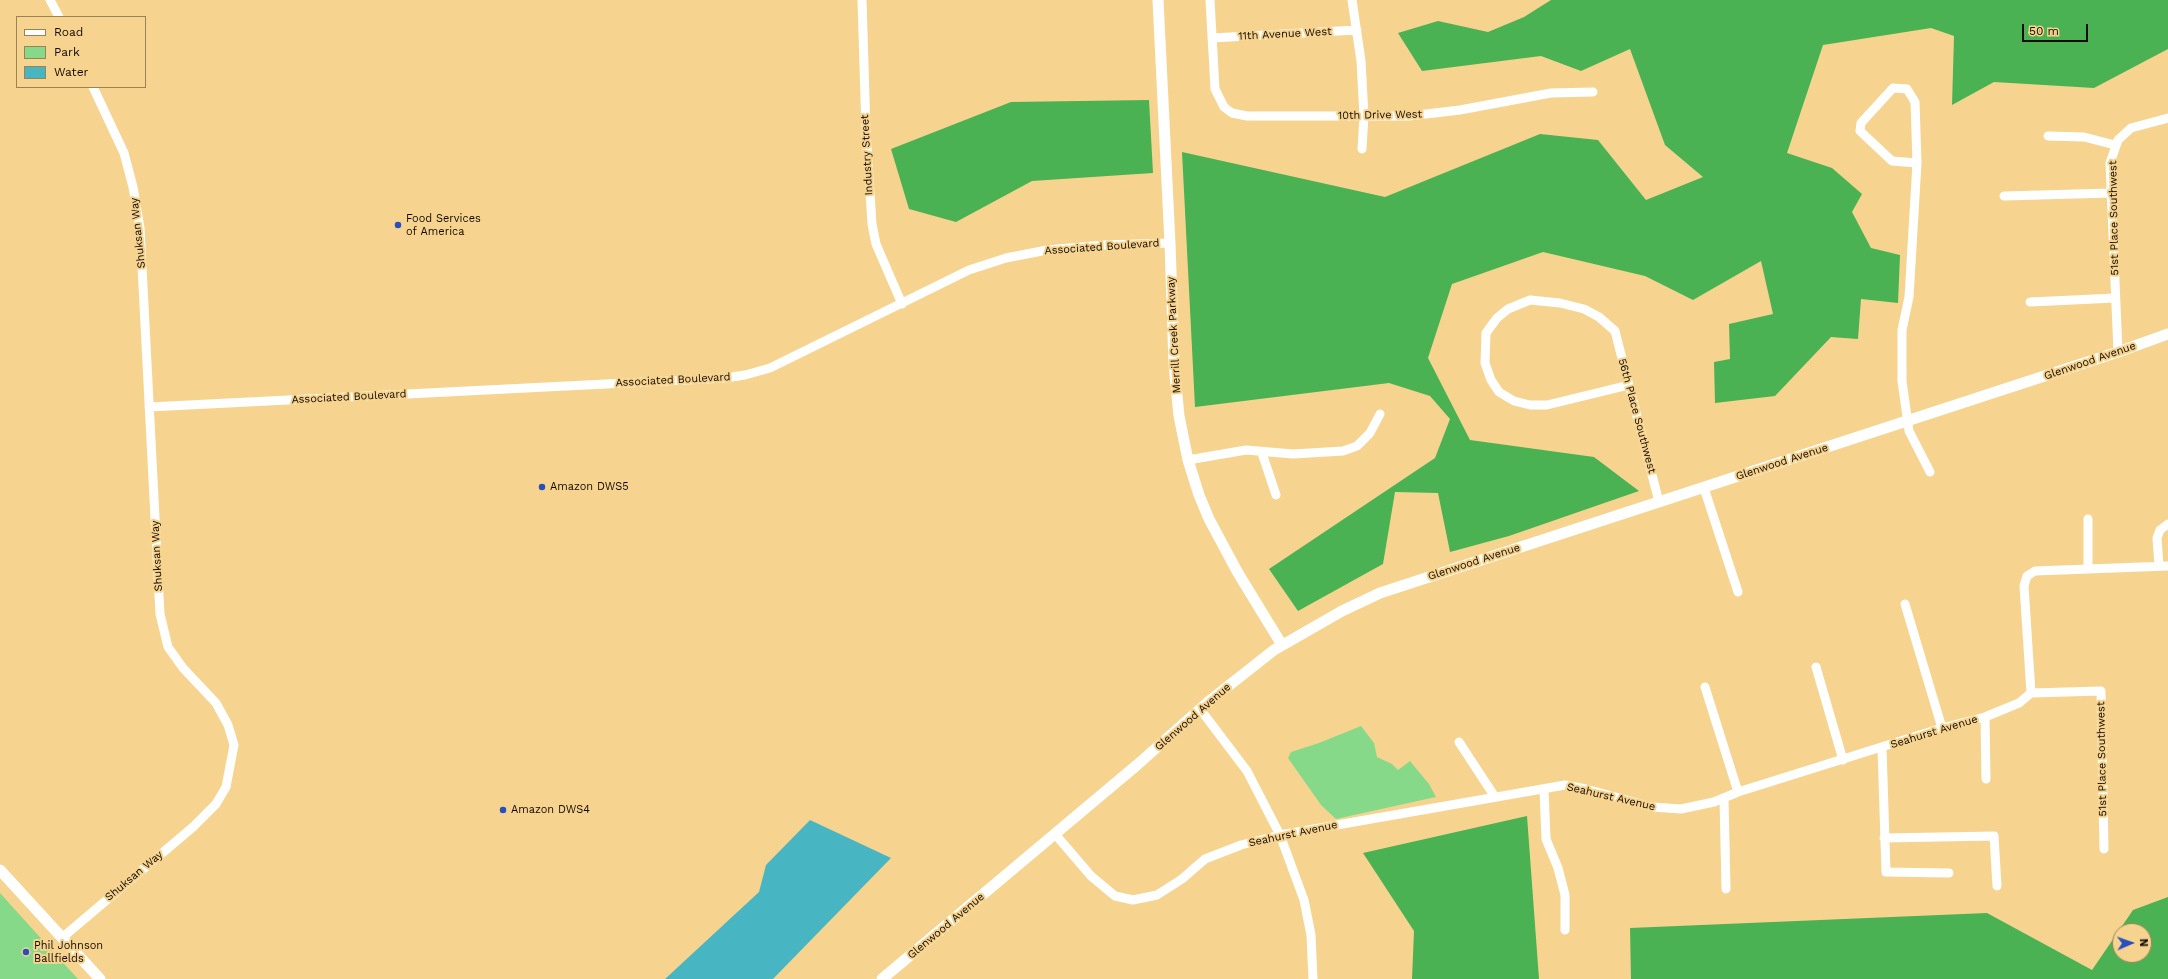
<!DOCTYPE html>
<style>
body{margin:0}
#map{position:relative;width:2168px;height:979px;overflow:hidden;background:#f6d48f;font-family:"Work Sans",sans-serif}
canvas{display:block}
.legend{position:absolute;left:16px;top:16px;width:130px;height:72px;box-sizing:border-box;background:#f6d48f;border:1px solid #9b8356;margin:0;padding:5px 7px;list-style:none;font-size:12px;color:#130a00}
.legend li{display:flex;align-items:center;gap:8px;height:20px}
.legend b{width:20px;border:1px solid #9b8356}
.north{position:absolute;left:2112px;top:923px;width:40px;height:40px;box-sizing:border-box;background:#f6d48f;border:1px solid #9b8356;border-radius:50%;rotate:88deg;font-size:11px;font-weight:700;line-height:16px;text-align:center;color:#130a00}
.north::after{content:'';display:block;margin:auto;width:14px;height:18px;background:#274fbe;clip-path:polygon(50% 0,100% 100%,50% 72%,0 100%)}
.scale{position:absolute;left:2022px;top:24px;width:66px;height:18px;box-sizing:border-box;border:2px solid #130a00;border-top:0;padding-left:5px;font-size:12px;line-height:14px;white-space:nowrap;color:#130a00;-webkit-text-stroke:3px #f6d48f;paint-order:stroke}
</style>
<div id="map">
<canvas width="2168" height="979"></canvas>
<ul class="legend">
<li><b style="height:5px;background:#fff"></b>Road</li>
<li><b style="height:11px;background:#87d98a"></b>Park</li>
<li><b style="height:11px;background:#48b6c2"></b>Water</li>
</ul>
<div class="north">N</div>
<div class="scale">50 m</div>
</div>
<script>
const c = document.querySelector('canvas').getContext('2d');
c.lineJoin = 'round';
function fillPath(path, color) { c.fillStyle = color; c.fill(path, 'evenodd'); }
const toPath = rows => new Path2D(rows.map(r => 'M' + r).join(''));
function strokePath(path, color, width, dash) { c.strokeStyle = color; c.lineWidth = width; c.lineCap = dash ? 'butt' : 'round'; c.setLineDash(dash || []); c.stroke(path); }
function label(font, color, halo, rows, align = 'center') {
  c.font = font + ' "Work Sans",sans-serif'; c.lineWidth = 4; c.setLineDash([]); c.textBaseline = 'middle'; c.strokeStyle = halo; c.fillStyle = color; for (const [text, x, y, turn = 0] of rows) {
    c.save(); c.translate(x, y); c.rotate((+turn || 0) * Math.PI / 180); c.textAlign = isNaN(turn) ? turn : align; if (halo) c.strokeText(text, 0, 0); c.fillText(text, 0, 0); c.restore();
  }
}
fillPath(toPath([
 [1361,726,1374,743,1377,757,1392,764,1398,770,1410,761,1429,784,1436,797,1336,819,1321,805,1288,758,1291,752,1319,743],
 [0,893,28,924,78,979,0,979]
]), '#87d98a');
fillPath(toPath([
 [1551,0,2168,0,2168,49,2094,88,1994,82,1952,105,1954,36,1931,28,1823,45,1787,153,1832,168,1862,194,1852,212,1871,248,1900,255,1898,303,1861,299,1858,339,1831,337,1775,396,1715,403,1714,362,1730,359,1729,324,1773,314,1761,261,1693,300,1645,276,1543,252,1452,284,1428,358,1470,440,1594,457,1639,491,1509,536,1450,552,1438,493,1395,492,1383,564,1298,611,1269,569,1435,458,1450,419,1430,396,1389,383,1195,407,1182,152,1385,197,1540,134,1598,140,1646,200,1703,177,1665,145,1630,49,1581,71,1541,56,1422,71,1398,33,1438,21,1488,32,1524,17],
 [1149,100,1153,173,1032,181,956,222,909,209,891,149,1011,102],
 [1527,816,1539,979,1412,979,1414,931,1363,853],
 [2168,897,2168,979,1631,979,1630,928,1987,913,2092,970,2133,910],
 [2120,931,2144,931,2144,955,2120,955]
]), '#4ab252');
fillPath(toPath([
 [810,820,891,858,773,979,665,979,759,892,766,865]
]), '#48b6c2');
strokePath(toPath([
 [50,0,59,17],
 [862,0,866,131,872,224,876,244,902,304],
 [1210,0,1215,89,1224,107,1232,113,1247,116,1409,116,1460,110,1551,93,1593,92],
 [1352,0,1361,61,1364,116,1362,149],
 [1212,38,1357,30],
 [2048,136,2084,137,2115,145],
 [1917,163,1892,161,1860,131,1861,123,1893,88,1907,89,1915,102,1917,163,1909,297,1902,330,1902,381,1909,431,1930,472],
 [2004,196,2111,193],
 [2030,302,2115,298],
 [2118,352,2110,163,2118,140,2131,128,2168,118],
 [1629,385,1547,405,1530,405,1514,401,1499,392,1491,380,1485,363,1486,333,1497,318,1508,309,1530,300,1560,303,1584,309,1599,317,1615,331,1659,502],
 [149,407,725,378,745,375,770,368,969,270,1006,258,1047,250,1104,245,1170,243],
 [1262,453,1276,495],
 [1188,460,1246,450,1293,454,1343,451,1357,446,1370,433,1380,414],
 [1704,488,1738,592],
 [2159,566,2157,538,2160,530,2168,524],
 [2088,569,2088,519],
 [1905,604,1942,728],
 [1816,667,1843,760],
 [1705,687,1738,792],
 [2031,693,2024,586,2027,576,2035,571,2168,566],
 [2031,693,2101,691,2104,849],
 [1200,709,1247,771,1280,835,1304,900,1311,935,1313,979],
 [1985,717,1986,779],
 [1459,742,1495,797],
 [1882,748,1886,872,1949,873],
 [1544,789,1546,839,1558,868,1565,895,1565,930],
 [1724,798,1726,889],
 [1055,834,1091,876,1115,896,1133,900,1157,895,1182,879,1205,859,1241,845,1280,835,1565,785,1586,789,1652,807,1681,809,1714,802,1738,792,1942,728,1985,717,2019,703,2031,693],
 [1884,838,1994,836,1997,886],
 [63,937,193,827,216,804,226,787,234,745,228,725,216,703,183,668,168,647,160,614,140,228,133,187,124,153,93,87]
]), '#fff', 9);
strokePath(toPath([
 [1158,0,1170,243,1174,364,1179,416,1188,460,1199,495,1209,519,1238,573,1282,645],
 [0,870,100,979],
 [882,979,1137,765,1208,702,1274,650,1342,611,1380,593,2118,352,2168,334]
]), '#fff', 11);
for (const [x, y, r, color] of [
 [398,225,4,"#274fbe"],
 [542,487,4,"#274fbe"],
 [503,810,4,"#274fbe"],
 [26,952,4,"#274fbe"]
]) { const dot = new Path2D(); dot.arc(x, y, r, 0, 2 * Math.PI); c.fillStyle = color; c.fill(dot); strokePath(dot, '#f6d48f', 1.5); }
label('11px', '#130a00', '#f6d48f', [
 ["11th Avenue West",1285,34,-3],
 ["10th Drive West",1380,115,-1],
 ["Industry Street",867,155,-93],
 ["51st Place Southwest",2114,218,-91],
 ["Shuksan Way",138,233,-96],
 ["Associated Boulevard",1102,247,-4],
 ["Merrill Creek Parkway",1174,335,-93],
 ["Glenwood Avenue",2090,361,-19],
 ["Associated Boulevard",673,380,-3],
 ["Associated Boulevard",349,397,-3],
 ["56th Place Southwest",1637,416,75],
 ["Glenwood Avenue",1782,462,-18],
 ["Shuksan Way",157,556,-93],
 ["Glenwood Avenue",1474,562,-18],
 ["Glenwood Avenue",1193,717,-41],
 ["Seahurst Avenue",1934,732,-17],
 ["51st Place Southwest",2102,759,-91],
 ["Seahurst Avenue",1611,797,13],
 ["Seahurst Avenue",1293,834,-12],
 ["Shuksan Way",134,876,-40],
 ["Glenwood Avenue",946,926,-40]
]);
label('11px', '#130a00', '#f6d48f', [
 ["Food Services",406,219],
 ["of America",406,232],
 ["Amazon DWS5",550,487],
 ["Amazon DWS4",511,810],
 ["Phil Johnson",34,946],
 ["Ballfields",34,959]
], 'left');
</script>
